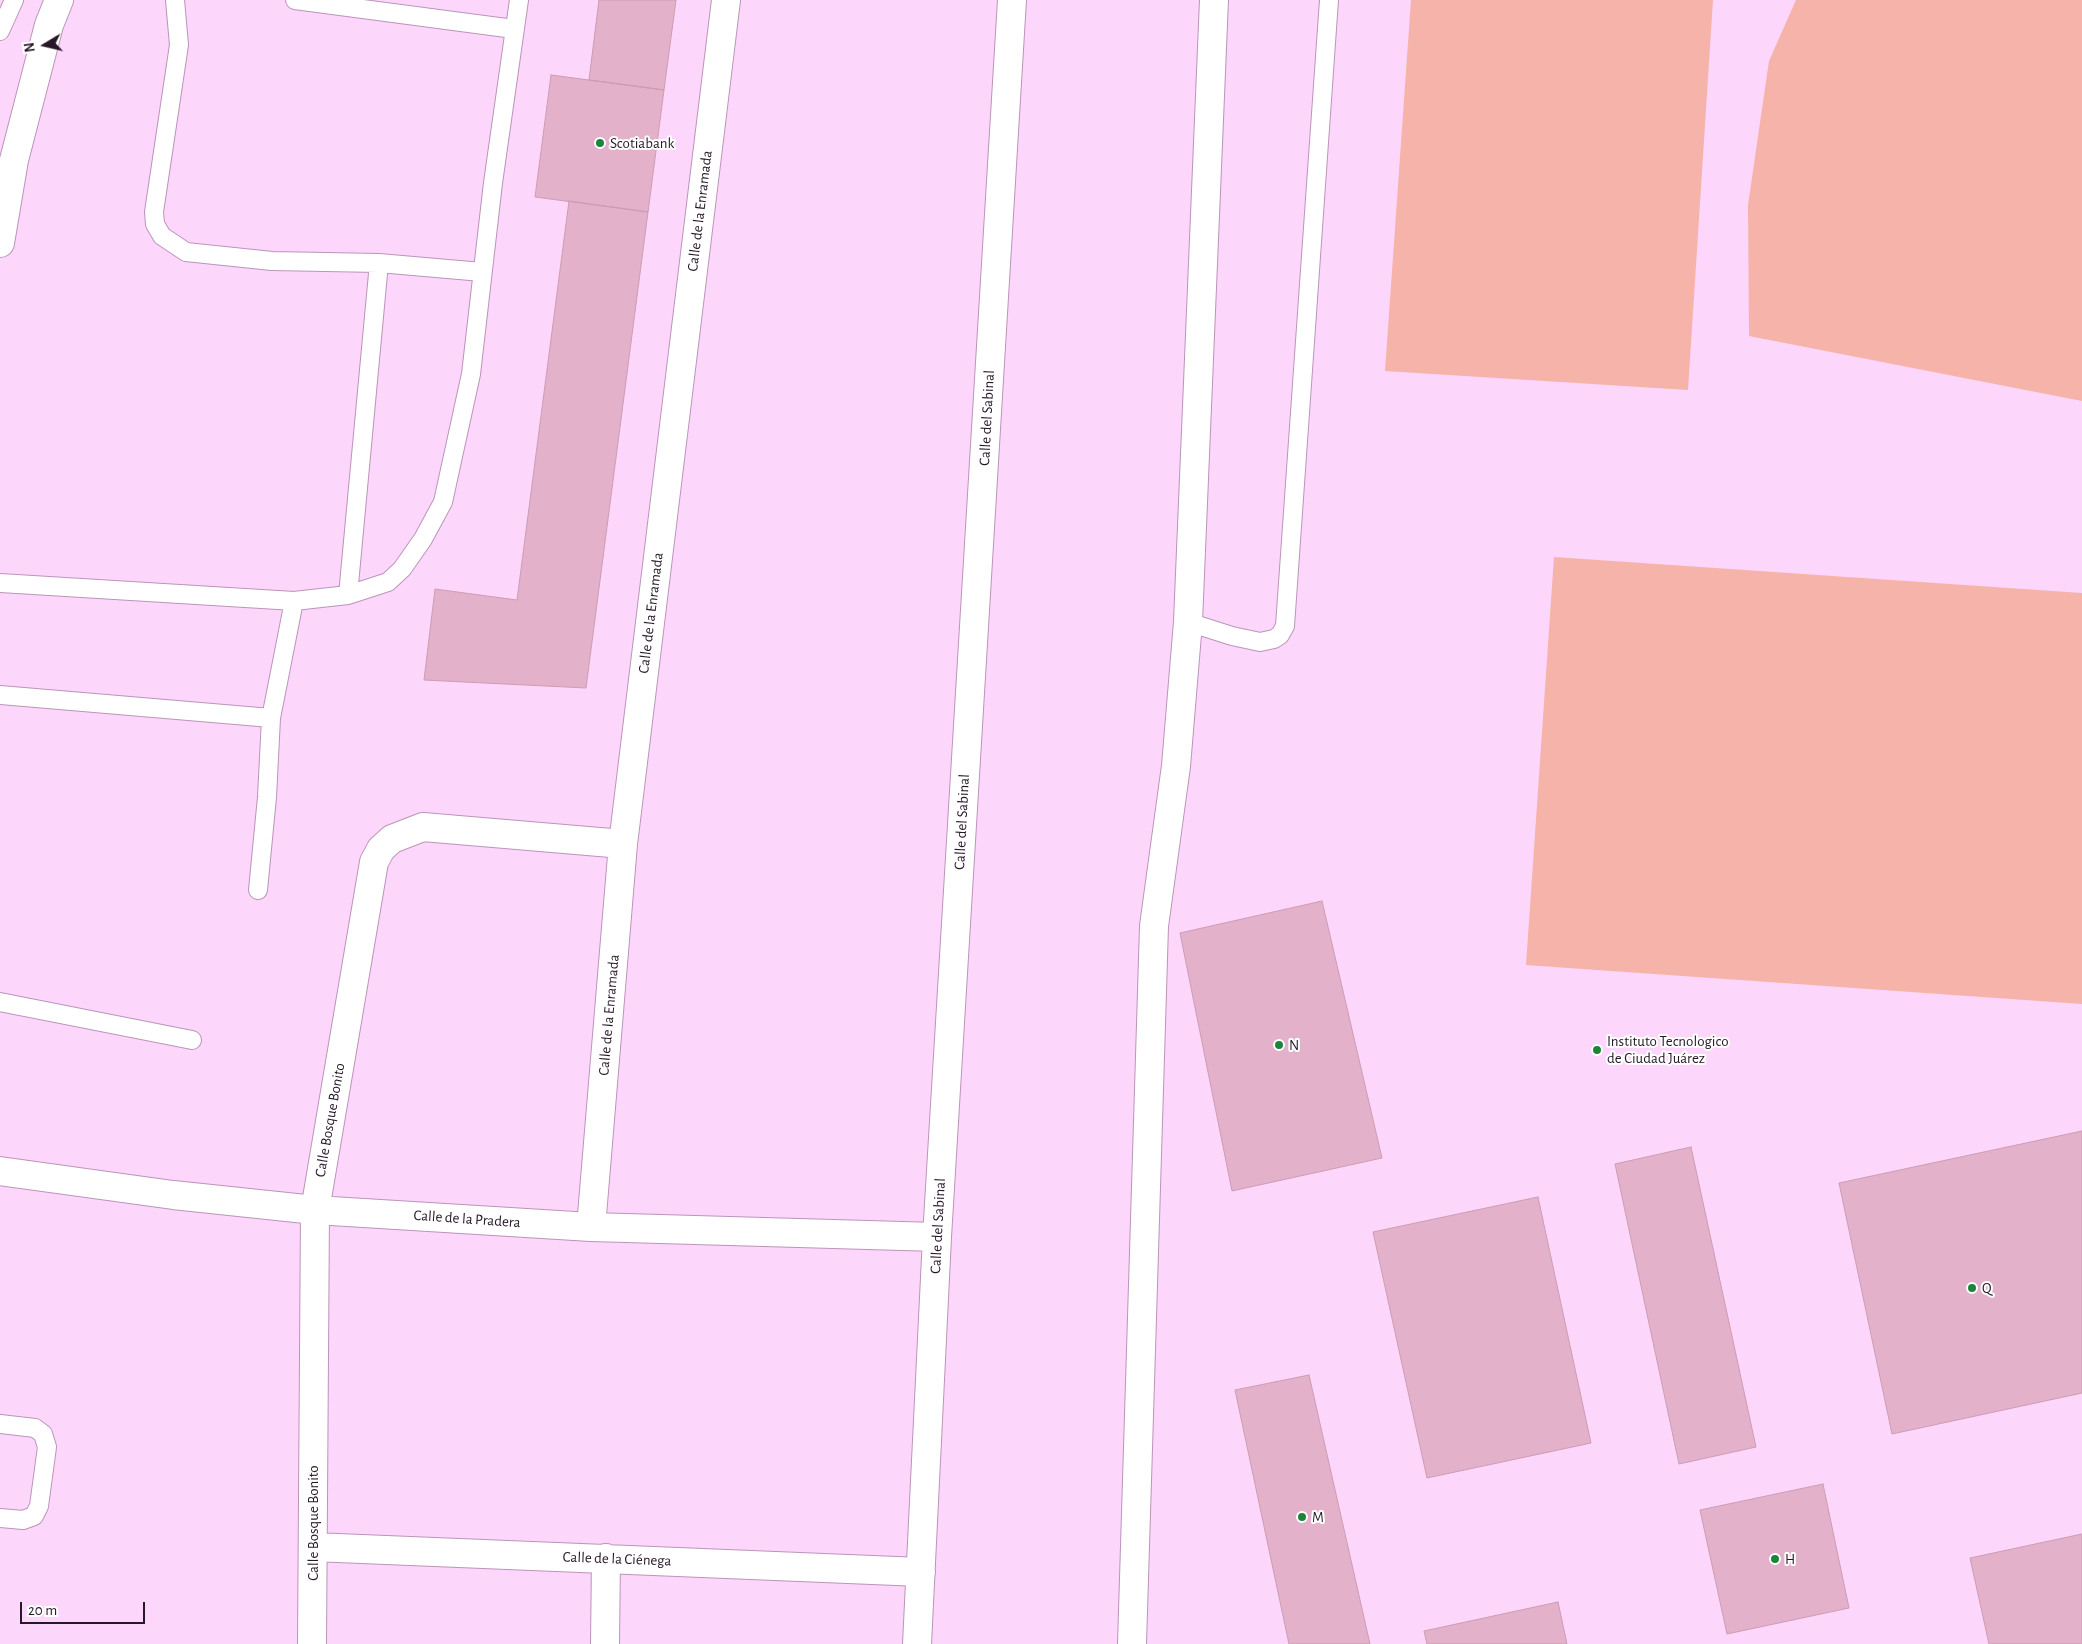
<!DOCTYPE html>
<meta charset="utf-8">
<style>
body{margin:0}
#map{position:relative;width:2082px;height:1644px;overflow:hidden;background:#fdd6fb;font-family:"Alegreya Sans",sans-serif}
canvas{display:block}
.north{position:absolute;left:20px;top:20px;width:50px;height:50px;-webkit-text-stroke:4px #fff;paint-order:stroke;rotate:261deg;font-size:14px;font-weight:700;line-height:20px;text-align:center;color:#261826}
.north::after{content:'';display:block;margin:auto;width:18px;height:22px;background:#261826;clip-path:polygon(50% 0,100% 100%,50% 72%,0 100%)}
.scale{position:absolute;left:20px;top:1602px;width:125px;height:22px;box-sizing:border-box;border:2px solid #261826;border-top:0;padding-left:6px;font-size:15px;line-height:18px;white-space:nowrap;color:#261826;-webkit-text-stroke:4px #fff;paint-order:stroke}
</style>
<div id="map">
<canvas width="2082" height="1644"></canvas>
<div class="north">N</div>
<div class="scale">20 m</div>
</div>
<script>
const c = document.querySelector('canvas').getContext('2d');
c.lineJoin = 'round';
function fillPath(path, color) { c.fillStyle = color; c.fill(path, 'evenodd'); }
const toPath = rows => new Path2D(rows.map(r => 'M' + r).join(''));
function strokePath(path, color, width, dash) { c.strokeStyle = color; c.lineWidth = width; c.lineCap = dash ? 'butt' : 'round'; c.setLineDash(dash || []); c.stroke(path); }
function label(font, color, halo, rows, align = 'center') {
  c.font = font + ' "Alegreya Sans",sans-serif'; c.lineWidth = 4; c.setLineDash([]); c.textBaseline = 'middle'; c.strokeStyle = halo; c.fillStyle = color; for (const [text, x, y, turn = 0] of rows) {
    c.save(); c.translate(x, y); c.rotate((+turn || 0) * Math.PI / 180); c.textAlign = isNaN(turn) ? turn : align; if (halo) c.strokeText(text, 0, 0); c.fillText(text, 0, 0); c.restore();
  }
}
fillPath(toPath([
 [1411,0,1713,0,1688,390,1385,371],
 [1796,0,2082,0,2082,401,1749,336,1748,205,1769,61],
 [1554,557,2082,593,2082,1004,1526,965]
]), '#f5b3a9');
const building = toPath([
 [599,0,676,0,664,90,589,80,599,0],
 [551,75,664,90,648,212,535,197,551,75],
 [569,201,648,212,586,688,424,680,435,589,517,600,569,201],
 [1322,901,1382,1158,1232,1191,1180,933,1322,901],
 [2082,1131,2082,1393,1892,1434,1839,1183,2082,1131],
 [1691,1147,1756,1447,1679,1464,1615,1164,1691,1147],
 [1538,1197,1591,1443,1427,1478,1373,1232,1538,1197],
 [1309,1375,1370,1644,1289,1644,1235,1390,1309,1375],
 [1823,1484,1849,1608,1727,1634,1700,1510,1823,1484],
 [2082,1534,2082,1644,1989,1644,1970,1558,2082,1534],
 [1558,1602,1567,1644,1427,1644,1424,1631,1558,1602]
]);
fillPath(building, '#e3b2ca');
strokePath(building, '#cc9cb3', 1);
const service = toPath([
 [175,0,179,45,154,212,155,224,162,236,186,252,272,261,379,263,482,272],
 [295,0,514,29],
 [0,31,14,0],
 [0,583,294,601,348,595,388,582,402,569,423,539,443,502,471,374,493,183,519,0],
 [348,595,379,263],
 [1188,622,1232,636,1260,642,1274,639,1280,635,1285,626,1329,0],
 [0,695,271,718],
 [258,890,267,797,271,718,294,601],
 [0,1002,192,1040],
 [0,1424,35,1428,43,1434,47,1447,39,1506,34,1516,23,1520,0,1518]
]);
const minor = toPath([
 [0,1171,173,1195,315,1210,591,1227,937,1237],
 [591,1227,623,844,726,0],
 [313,1547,921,1572],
 [312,1644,315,1210,374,862,381,849,392,839,423,827,623,844],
 [605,1644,606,1558],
 [917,1644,937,1237,1012,0],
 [1132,1644,1154,926,1176,766,1188,622,1214,0]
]);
const primary = toPath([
 [0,243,14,160,49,25,59,0]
]);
strokePath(service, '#bb95b9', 20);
strokePath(minor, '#bb95b9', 30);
strokePath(primary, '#bb95b9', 30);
strokePath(service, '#fff', 18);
strokePath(minor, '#fff', 28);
strokePath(primary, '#fff', 28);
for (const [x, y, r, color] of [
 [600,143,5,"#1d853a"],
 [1279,1045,5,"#1d853a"],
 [1597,1050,5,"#1d853a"],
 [1972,1288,5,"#1d853a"],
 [1302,1517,5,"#1d853a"],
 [1775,1559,5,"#1d853a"]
]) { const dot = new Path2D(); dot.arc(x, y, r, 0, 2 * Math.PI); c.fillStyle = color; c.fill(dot); strokePath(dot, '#fff', 2); }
label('15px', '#261826', '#fff', [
 ["Scotiabank",610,143],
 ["Instituto Tecnologico",1607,1041],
 ["de Ciudad Juárez",1607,1058],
 ["N",1289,1045],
 ["Q",1982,1288],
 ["M",1312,1517],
 ["H",1785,1559]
], 'left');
label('15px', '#261826', '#fff', [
 ["Calle de la Enramada",700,211,-83],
 ["Calle del Sabinal",987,418,-87],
 ["Calle de la Enramada",651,613,-83],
 ["Calle del Sabinal",962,822,-87],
 ["Calle de la Enramada",609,1015,-85],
 ["Calle Bosque Bonito",330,1120,-80],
 ["Calle de la Pradera",467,1219,4],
 ["Calle del Sabinal",938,1226,-87],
 ["Calle Bosque Bonito",313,1523,-90],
 ["Calle de la Ciénega",617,1559,2]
]);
</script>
